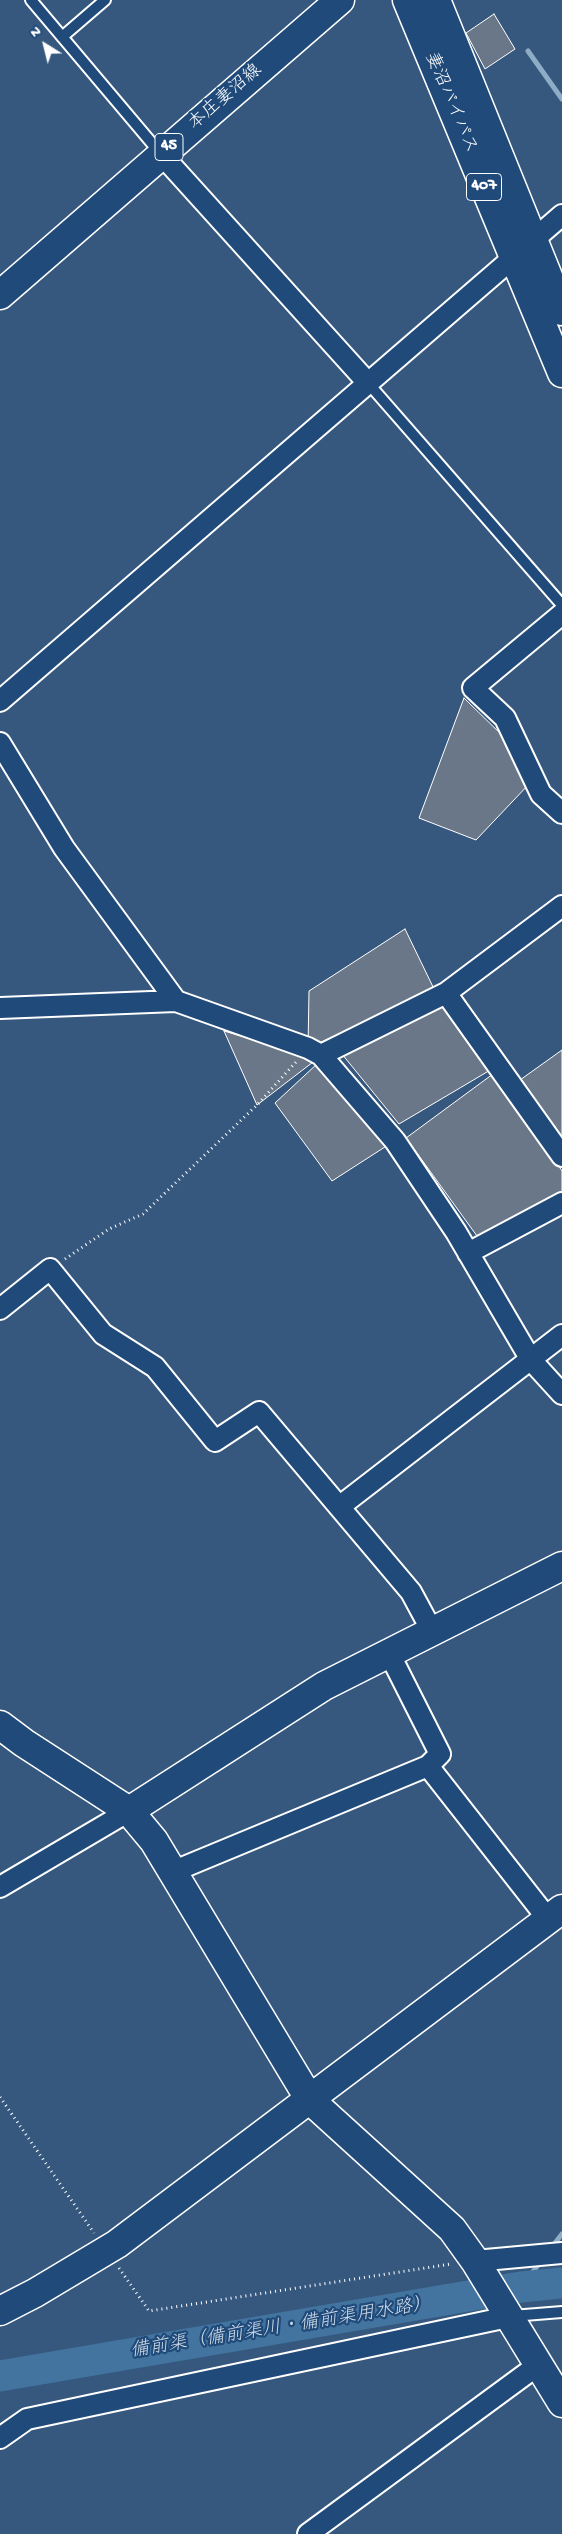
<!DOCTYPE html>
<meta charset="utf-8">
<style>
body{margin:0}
#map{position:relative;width:562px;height:2534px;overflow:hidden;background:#36587e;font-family:"Gochi Hand",sans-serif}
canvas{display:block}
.north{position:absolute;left:20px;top:20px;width:50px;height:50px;-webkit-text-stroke:4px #1f4a7a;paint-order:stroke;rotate:324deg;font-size:14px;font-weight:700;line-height:20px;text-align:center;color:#fff}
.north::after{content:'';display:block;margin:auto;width:18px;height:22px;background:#fff;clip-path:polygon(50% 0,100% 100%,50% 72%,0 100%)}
</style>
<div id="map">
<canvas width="562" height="2534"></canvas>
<div class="north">N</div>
</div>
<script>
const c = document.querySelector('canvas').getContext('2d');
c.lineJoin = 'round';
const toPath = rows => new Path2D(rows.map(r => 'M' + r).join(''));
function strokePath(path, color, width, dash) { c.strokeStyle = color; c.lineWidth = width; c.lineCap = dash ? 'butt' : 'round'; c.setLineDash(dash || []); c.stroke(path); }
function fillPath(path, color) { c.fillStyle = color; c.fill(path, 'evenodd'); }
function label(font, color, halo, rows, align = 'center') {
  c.font = font + ' "Gochi Hand","Klee One",sans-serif'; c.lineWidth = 4.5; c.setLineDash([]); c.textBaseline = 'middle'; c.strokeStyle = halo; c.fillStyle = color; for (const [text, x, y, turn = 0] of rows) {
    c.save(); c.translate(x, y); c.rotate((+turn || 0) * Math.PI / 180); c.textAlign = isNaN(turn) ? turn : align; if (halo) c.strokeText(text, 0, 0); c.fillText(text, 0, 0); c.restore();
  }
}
strokePath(toPath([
 [528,51,562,99],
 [552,2247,562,2234],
 [521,2287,542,2260]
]), '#8eacc5', 5);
strokePath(toPath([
 [0,2376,521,2287,562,2283]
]), '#42749f', 31);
const building = toPath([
 [494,14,515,49,485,69,466,33,494,14],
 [464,698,506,739,530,783,476,840,419,818,464,698],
 [405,929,435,991,308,1048,309,991,405,929],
 [444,999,492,1069,399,1124,337,1048,444,999],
 [224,1031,317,1059,257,1105,224,1031],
 [562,1050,562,1137,520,1080,562,1050],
 [318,1063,388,1145,332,1181,275,1103,318,1063],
 [497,1071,562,1171,562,1199,477,1236,406,1138,497,1071]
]);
fillPath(building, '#6a7789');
strokePath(building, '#fff', 1);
const lane = toPath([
 [31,0,161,154],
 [62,37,105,0],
 [368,383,562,605],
 [512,2316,562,2312]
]);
const street = toPath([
 [161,154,368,383],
 [532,241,562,215],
 [562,614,473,688,505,718,541,794,562,813],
 [0,701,514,257],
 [0,743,64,848,176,1001],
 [446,993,562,1156],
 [0,1008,176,1001,308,1048,321,1055,395,1141,456,1232,531,1360,562,1394],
 [321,1055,446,993,562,906],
 [468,1253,562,1203],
 [0,1309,50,1269,103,1334,155,1367,215,1441,259,1412,411,1592,432,1631],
 [339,1507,562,1335],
 [428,1766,548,1919],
 [172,1872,428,1766,440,1754,389,1653],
 [0,1887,129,1811],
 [475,2261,562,2253],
 [0,2438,27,2419,508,2317],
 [308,2534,538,2365]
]);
const secondary = toPath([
 [0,1725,24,1743,129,1811,154,1841,310,2100,452,2229,475,2261,562,2403],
 [129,1811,324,1686,562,1566],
 [0,2311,35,2293,117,2244,562,1909]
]);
const primary = toPath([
 [0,295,340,0]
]);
const highway = toPath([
 [407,0,562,373],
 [436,0,562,311]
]);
strokePath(lane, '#fff', 14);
strokePath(street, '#fff', 24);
strokePath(secondary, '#fff', 31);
strokePath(primary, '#fff', 31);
strokePath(highway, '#fff', 31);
strokePath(toPath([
 [65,1259,109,1229,143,1214,257,1105,296,1062],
 [0,2097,94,2233],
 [119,2268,149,2311,451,2264]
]), '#fff', 3, [1, 4]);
strokePath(lane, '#1f4a7a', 10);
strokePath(street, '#1f4a7a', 20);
strokePath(secondary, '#1f4a7a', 28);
strokePath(primary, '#1f4a7a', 28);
strokePath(highway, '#1f4a7a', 28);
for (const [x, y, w] of [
 [169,147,28],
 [484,187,35]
]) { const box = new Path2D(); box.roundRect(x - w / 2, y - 13.5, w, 27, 4); c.fillStyle = '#1f4a7a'; c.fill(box); strokePath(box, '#fff', 1); }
label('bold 16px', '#fff', null, [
 ["45",169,147],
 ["407",484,187]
]);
label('18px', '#fff', '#1f4a7a', [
 ["本庄妻沼線",226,98,-41],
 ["妻沼バイパス",450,103,67]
]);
label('italic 19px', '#d0dce7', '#1f4a7a', [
 ["備前渠（備前渠川・備前渠用水路）",281,2329,-9]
]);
</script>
